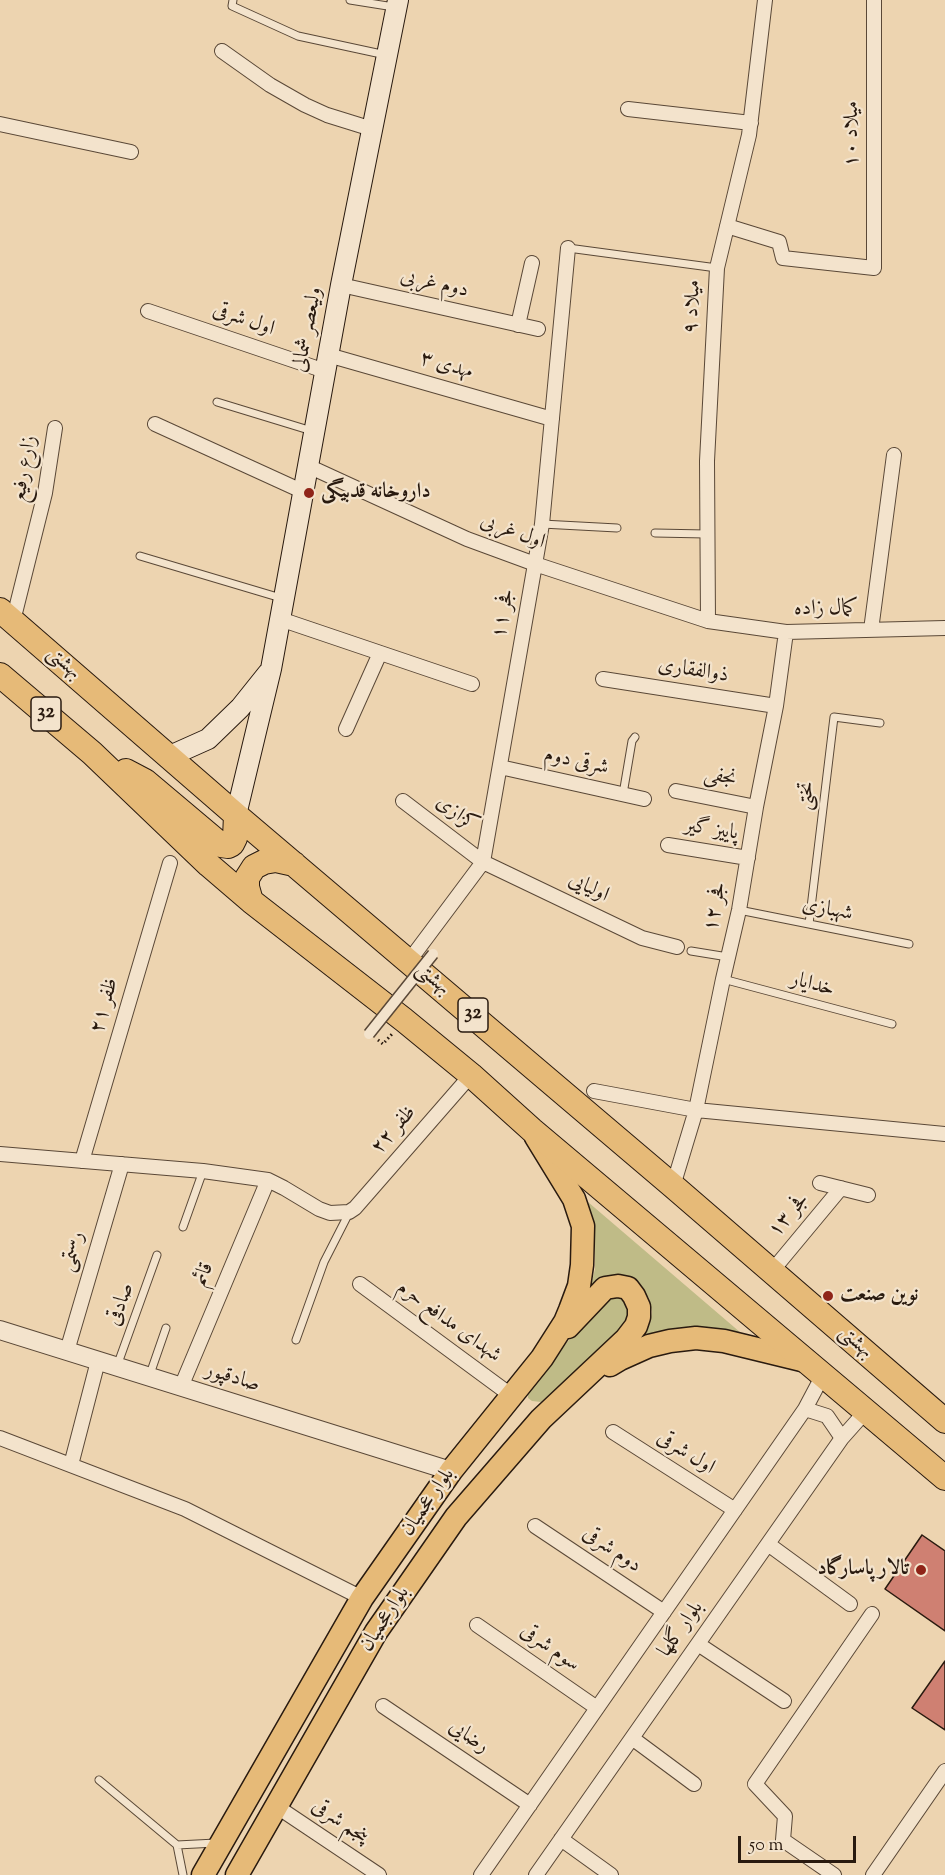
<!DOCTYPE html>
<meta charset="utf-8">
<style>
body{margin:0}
#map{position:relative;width:945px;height:1875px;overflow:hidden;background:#edd4b0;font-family:"Sorts Mill Goudy",serif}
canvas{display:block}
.scale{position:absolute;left:738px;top:1836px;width:118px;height:27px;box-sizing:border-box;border:3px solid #291a0f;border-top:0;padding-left:8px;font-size:18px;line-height:21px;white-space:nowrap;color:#291a0f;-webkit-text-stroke:4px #f3e3cc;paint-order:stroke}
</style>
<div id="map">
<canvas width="945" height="1875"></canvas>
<div class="scale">50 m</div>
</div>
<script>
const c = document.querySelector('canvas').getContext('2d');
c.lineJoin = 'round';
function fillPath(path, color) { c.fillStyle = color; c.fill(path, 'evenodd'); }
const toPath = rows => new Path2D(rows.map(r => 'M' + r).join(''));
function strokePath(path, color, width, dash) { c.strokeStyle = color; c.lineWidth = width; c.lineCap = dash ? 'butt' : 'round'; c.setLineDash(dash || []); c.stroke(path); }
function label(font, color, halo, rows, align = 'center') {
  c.font = font + ' "Sorts Mill Goudy",Amiri,serif'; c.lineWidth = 4.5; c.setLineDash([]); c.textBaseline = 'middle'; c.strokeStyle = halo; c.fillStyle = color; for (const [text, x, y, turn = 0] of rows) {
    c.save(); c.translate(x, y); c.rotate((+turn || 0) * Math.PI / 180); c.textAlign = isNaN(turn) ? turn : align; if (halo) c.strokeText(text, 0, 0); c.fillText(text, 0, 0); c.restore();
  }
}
fillPath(toPath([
 [588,1202,741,1333,722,1330,638,1341,650,1323,652,1312,649,1298,640,1288,590,1289,595,1269,595,1236],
 [614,1296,623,1298,631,1303,626,1327,541,1402,532,1401,528,1398,528,1389,599,1304]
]), '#bfbb87');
const building = toPath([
 [922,1535,945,1551,945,1631,885,1589,922,1535],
 [945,1661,945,1730,912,1708,945,1661]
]);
fillPath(building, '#cf8072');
strokePath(building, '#291a0f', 1.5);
const service = toPath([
 [233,0,232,6,298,36,386,55],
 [350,0,394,7],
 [568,248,717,268],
 [217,402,312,431],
 [542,524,617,528],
 [655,533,706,534],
 [140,556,281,598],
 [623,794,632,741,635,737],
 [739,910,909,944],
 [809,924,834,717,880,723],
 [691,951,728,957],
 [723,979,892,1024],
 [183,1227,203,1171],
 [296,1340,324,1262,349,1213],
 [117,1366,157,1255],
 [149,1377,166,1328],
 [99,1780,177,1845],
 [183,1875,177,1845,216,1843]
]);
const minor = toPath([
 [222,51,270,85,305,105,327,115,372,129],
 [628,109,751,123],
 [0,124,131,152],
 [727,226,779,242,783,258,874,268,874,0],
 [341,285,538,329],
 [148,311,325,371],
 [518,325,532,263],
 [328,355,552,419],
 [155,424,304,492],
 [308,466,467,539,535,564,708,621,786,632,945,628],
 [280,619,472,684],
 [13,621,45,493,55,428],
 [708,621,707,461,717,268,749,135,765,0],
 [871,630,894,455],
 [603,679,776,706],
 [346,729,380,653],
 [500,767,644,799],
 [676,791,756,807],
 [403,801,483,862,642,938,677,947],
 [668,845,748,858],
 [409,961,483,862,542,524,568,248],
 [594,1091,696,1110,945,1134],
 [0,1154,203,1171,268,1180,284,1188,319,1209,330,1213,349,1212,355,1208,471,1075],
 [82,1161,170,863],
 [820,1183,868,1195],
 [673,1186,696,1110,723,979,739,910,756,807,776,706,786,632],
 [772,1271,841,1188],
 [360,1284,512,1396],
 [67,1351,122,1164],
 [181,1387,268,1180],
 [805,1409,827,1416,842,1438],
 [613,1432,735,1510],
 [0,1438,185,1509,362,1598],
 [71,1465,98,1361],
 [535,1526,664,1612],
 [768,1544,850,1604],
 [477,1625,597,1708],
 [698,1644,784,1701],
 [383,1706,530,1805],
 [632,1738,694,1784],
 [276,1806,379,1875],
 [561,1839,611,1875],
 [481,1875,805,1409,823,1375],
 [536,1875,842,1438,866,1411],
 [834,1875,783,1840,785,1816,755,1784,872,1614],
 [873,1875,945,1771]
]);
const tertiary = toPath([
 [0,1330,451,1471]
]);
const secondary = toPath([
 [170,756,208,739,240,708,268,673],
 [236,815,271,669,341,285,398,0]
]);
const primary = toPath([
 [610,1365,620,1359,649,1346,670,1341,696,1338,724,1341,806,1361],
 [203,1875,362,1598,451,1471,542,1358,565,1322,570,1310,579,1286,582,1265,583,1226,574,1199,536,1137],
 [237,1875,376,1632,456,1517,541,1419,626,1339,636,1326,639,1317,639,1307,634,1296,628,1288,618,1286,605,1288,568,1327]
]);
const trunk = toPath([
 [0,610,236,815,673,1186,945,1421],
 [0,675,92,753,209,865,251,901,404,1020,471,1075,532,1130,945,1478],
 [126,771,145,781,221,845,228,846,232,844,235,838,236,815],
 [251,901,247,887,247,878,254,867,264,862,276,860,294,864]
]);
strokePath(service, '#5a4837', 9);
strokePath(minor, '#5a4837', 16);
strokePath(tertiary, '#5a4837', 20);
strokePath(secondary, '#291a0f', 22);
strokePath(primary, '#291a0f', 25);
strokePath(trunk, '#291a0f', 26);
strokePath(toPath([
 [378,1040,383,1044,392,1034]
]), '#291a0f', 3, [1.5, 3]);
strokePath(service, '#f3e3cc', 7);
strokePath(minor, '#f3e3cc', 14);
strokePath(tertiary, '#f3e3cc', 18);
strokePath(secondary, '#f3e3cc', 20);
strokePath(primary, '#e6ba78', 22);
strokePath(trunk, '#e6ba78', 24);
const pedestrianBridge = toPath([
 [369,1034,433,954]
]);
strokePath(pedestrianBridge, '#5a4837', 13, []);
strokePath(pedestrianBridge, '#f3e3cc', 10);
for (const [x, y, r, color] of [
 [309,493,6,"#8f2418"],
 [828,1296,6,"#8f2418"],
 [921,1570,6,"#8f2418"]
]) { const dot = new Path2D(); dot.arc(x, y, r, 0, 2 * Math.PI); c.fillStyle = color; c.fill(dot); strokePath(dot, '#f3e3cc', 2); }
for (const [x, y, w] of [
 [46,714,30],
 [473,1015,30]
]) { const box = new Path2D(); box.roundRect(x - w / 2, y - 17, w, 34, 4.5); c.fillStyle = '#f3e3cc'; c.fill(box); strokePath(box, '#291a0f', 1.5); }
label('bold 20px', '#291a0f', null, [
 ["32",46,714],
 ["32",473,1015]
]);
label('21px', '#291a0f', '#f3e3cc', [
 ["میلاد ۱۰",853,134,-90],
 ["دوم غربی",434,285,13],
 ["میلاد ۹",694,307,-87],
 ["اول شرقی",243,321,19],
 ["ولیعصر شمالی",309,330,-79],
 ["مهدی ۳",446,367,16],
 ["زارع رفیع",26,469,-80],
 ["اول غربی",512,533,20],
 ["کمال زاده",826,610,-1],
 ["فجر ۱۱",505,614,-80],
 ["بهشتی",63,664,41],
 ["ذوالفقاری",693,672,9],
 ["شرقی دوم",576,763,12],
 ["نجفی",720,778,12],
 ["تختی",808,796,-83],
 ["کزازی",456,815,37],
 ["پاییز گیر",711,831,9],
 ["اولیایی",588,889,26],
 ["فجر ۱۲",717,907,-79],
 ["شهبازی",827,911,11],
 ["بهشتی",432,980,40],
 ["خدایار",812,986,15],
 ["ظفر ۲۱",106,1006,-74],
 ["ظفر ۲۲",395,1131,-49],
 ["فجر ۱۳",790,1216,-50],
 ["رستمی",74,1252,-73],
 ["قائم",205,1275,-67],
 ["صادقی",122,1305,-70],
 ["شهدای مدافع حرم",448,1323,36],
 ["بهشتی",855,1343,41],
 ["صادقپور",232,1379,17],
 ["اول شرقی",685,1454,32],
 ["بلوار عجمیان",429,1503,-55],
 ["دوم شرقی",611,1551,34],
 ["بلوارعجمیان",386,1620,-57],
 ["بلوار گلها",682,1630,-55],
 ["سوم شرقی",549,1649,35],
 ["رضایی",468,1738,34],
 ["پنجم شرقی",339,1823,34]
]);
label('bold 21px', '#291a0f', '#f3e3cc', [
 ["داروخانه قدبیگی",321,493],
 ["نوین صنعت",840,1296],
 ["تالار پاسارگاد",909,1570,"right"]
], 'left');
</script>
